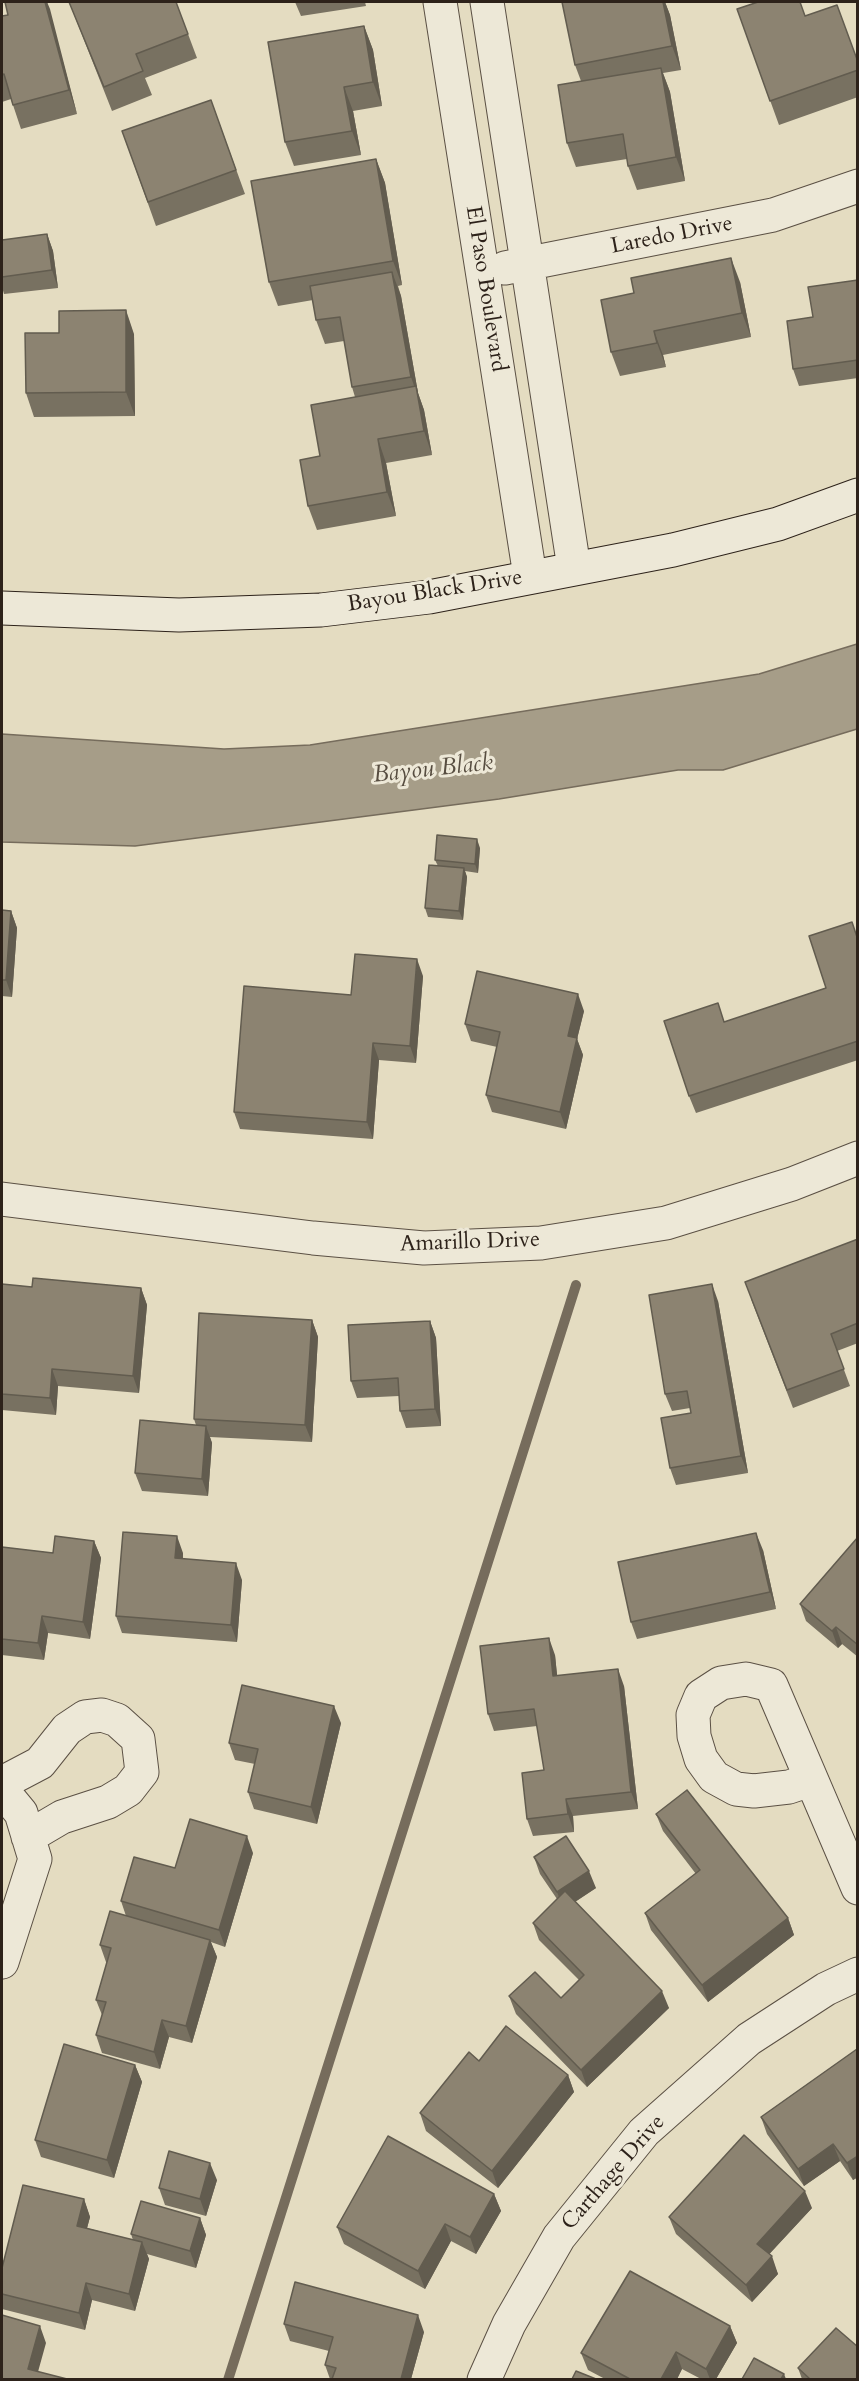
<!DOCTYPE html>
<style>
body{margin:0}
#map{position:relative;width:859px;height:2381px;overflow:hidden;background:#e4dcc1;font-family:Cardo,serif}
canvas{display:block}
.frame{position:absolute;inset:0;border:3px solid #2d221a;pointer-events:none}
</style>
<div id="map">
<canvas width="859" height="2381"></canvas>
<div class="frame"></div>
</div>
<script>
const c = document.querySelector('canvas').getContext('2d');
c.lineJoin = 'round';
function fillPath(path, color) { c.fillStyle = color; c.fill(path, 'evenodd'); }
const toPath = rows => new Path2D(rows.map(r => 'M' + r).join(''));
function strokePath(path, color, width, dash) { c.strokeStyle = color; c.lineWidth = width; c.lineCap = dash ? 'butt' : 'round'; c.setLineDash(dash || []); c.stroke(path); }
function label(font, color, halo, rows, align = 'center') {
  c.font = font + ' Cardo,serif'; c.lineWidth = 6; c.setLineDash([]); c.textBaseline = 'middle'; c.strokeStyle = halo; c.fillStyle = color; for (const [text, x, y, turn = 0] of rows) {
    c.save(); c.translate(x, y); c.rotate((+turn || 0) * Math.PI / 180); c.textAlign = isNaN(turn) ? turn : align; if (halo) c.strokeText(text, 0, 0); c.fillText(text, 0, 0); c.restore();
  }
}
const water = toPath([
 [857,644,857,729,723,770,678,770,499,799,135,846,2,842,2,734,224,749,310,745,759,674,857,644]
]);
fillPath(water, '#a69d88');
strokePath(water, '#766c5c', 1.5);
strokePath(toPath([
 [228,2380,576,1285]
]), '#766c5c', 10);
const street = toPath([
 [440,2,530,576],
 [487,2,574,568],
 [505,268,773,215,858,186],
 [2,1199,313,1238,424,1248,541,1243,666,1223,792,1184,858,1158],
 [810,1780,789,1787,754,1791,736,1789,714,1777,701,1759,694,1736,693,1715,701,1696,721,1683,746,1679,771,1685,858,1888],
 [2,1783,40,1763,67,1729,85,1717,102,1715,117,1720,138,1739,142,1772,128,1790,108,1802,62,1817,28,1837],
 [2,1790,21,1813,35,1859,2,1962],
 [484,2380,509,2324,559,2237,644,2132,749,2039,826,1989,858,1974]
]);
const secondary = toPath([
 [2,608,179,615,321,610,429,597,673,550,778,524,858,495]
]);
strokePath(street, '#5b5044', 35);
strokePath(secondary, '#2d221a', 35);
strokePath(street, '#ede8d7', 33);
strokePath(secondary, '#ede8d7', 33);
fillPath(toPath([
 [5,2,47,2,77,114,21,129,11,99,2,102,2,16,8,15],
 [69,2,188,34,197,58,145,78,152,95,112,111],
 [295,2,365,2,366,6,301,16],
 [562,2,665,2,670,15,681,70,663,73,670,92,685,181,637,190,628,166,627,159,576,167,567,143,581,81,575,65],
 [737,9,806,16,858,61,858,97,779,125],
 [364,26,373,50,382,106,353,111,361,155,294,166,285,142],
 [211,100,245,194,156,226,122,131],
 [376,159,385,183,402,285,398,286,401,296,418,393,424,410,432,455,386,463,396,516,317,530,308,506,320,456,355,397,352,387,344,341,325,344,316,320,313,300,278,306,269,282],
 [47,234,53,251,58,288,4,294,2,287,2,240],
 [858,280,858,378,799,386,793,369,813,317],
 [740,282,751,337,663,355,666,367,620,376,611,352],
 [134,334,135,416,34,417,26,393],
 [480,848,478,873,465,871,467,877,463,920,428,917,425,908,438,866,435,860],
 [2,910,11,911,17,928,12,997,2,996],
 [858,939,858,1060,696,1113,689,1096,724,1022,826,988],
 [423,976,416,1063,379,1060,373,1139,240,1129,234,1112,351,995],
 [584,1011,577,1039,583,1055,566,1129,492,1112,486,1095,497,1047,471,1041,465,1024],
 [858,1239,858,1343,837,1351,850,1386,793,1408,751,1299],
 [2,1284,32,1287,141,1288,147,1305,139,1393,58,1386,56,1415,2,1410],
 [718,1301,748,1473,676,1485,670,1468,691,1413,690,1408,672,1411,665,1394],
 [312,1320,318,1337,312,1442,210,1437,212,1443,208,1496,142,1491,135,1473,196,1425,194,1419],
 [430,1321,436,1338,441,1426,406,1428,400,1411,399,1396,357,1398,351,1381],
 [858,1537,858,1657,842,1644,838,1648,806,1621,800,1604],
 [94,1541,101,1558,90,1639,48,1633,44,1660,2,1655,2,1547,53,1553],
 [763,1550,776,1609,637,1639,631,1622],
 [183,1553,183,1559,242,1580,237,1642,122,1633,116,1616],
 [555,1655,557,1676,624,1686,638,1809,573,1816,574,1832,533,1836,527,1819,544,1770,537,1726,494,1731,488,1714],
 [341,1723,317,1824,254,1809,248,1792,255,1764,235,1760,229,1743],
 [656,1814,788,1918,794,1935,708,2002,651,1930,645,1913,696,1874,663,1831],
 [253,1853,225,1947,211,1942,217,1957,192,2043,169,2037,160,2069,102,2053,96,2035,102,2015,96,2000,107,1962,106,1962,100,1945,126,1916,121,1901,175,1868],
 [534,1857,596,1888,575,1902,669,2008,587,2087,516,2014,509,1996,561,1998,579,1980,539,1940,533,1923,557,1899,540,1874],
 [857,2049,858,2177,853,2180,840,2161,804,2186,767,2134,761,2117],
 [479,2061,568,2075,574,2092,498,2188,426,2131,420,2113],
 [135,2065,142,2082,114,2178,41,2157,35,2140],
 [217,2180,206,2216,165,2205,159,2188],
 [494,2194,501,2211,476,2254,451,2241,425,2289,344,2244,337,2227],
 [84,2199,90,2217,87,2228,133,2240,131,2234,200,2218,206,2235,196,2268,147,2254,149,2259,135,2311,92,2300,85,2330,2,2309,2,2268],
 [812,2208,769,2254,778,2274,752,2302,676,2234,669,2217],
 [284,2324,424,2332,411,2379,330,2379,325,2365,329,2351,290,2341],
 [730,2326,737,2343,716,2379,701,2379,682,2369,677,2379,605,2379,588,2370,581,2353],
 [798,2368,858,2379,802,2379]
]), '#787161');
fillPath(toPath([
 [45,2,47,2,50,9,77,114,69,90],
 [663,2,665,2,670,15,681,70,672,46],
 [364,26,373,50,382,106,373,82],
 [661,68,670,92,685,181,676,157],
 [344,87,353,111,361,155,352,131],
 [376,159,385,183,402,285,393,261],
 [47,234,53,251,58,288,52,270],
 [731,258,740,282,751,337,742,313],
 [392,272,401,296,418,393,424,410,432,455,424,431,417,394,411,377],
 [126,310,134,334,135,416,126,392],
 [654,331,663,355,666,367,657,343],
 [378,439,386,463,396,516,387,492],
 [477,839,480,848,478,873,475,864],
 [464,868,467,877,463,920,459,911],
 [11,911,17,928,12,997,6,980],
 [417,959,423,976,416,1063,410,1046],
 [578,994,584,1011,577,1039,583,1055,566,1129,560,1112,568,1036],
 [373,1043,379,1060,373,1139,367,1122],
 [712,1284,718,1301,748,1473,741,1456],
 [141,1288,147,1305,139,1393,133,1376],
 [312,1320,318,1337,312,1442,305,1425],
 [430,1321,436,1338,441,1426,435,1409],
 [52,1369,58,1386,56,1415,50,1398],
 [206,1426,212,1443,208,1496,202,1479],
 [756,1533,763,1550,776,1609,770,1592],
 [177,1536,183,1553,182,1575,175,1558],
 [94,1541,101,1558,90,1639,83,1622],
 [236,1563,242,1580,237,1642,231,1625],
 [42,1616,48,1633,44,1660,38,1643],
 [836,1627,842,1644,838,1648,832,1631],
 [549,1638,555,1655,559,1693,553,1676],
 [618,1669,624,1686,638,1809,631,1792],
 [334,1706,341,1723,317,1824,311,1807],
 [566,1799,573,1816,574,1832,568,1814],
 [247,1836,253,1853,225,1947,219,1930],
 [589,1871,596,1888,564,1909,557,1892],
 [788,1918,794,1935,708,2002,702,1985],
 [210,1940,217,1957,192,2043,186,2026],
 [662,1991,669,2008,587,2087,581,2070],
 [162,2020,169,2037,160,2069,154,2052],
 [135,2065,142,2082,114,2178,107,2160],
 [568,2075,574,2092,498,2188,492,2171],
 [833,2144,840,2161,804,2186,798,2169],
 [858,2156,858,2177,853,2180,847,2163],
 [210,2163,217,2180,206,2216,200,2199],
 [805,2191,812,2208,763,2261,757,2244],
 [494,2194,501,2211,476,2254,470,2237],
 [84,2199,90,2217,83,2243,77,2226],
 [200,2218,206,2235,196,2268,190,2251],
 [445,2224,451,2241,425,2289,418,2271],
 [142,2242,149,2259,135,2311,129,2294],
 [772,2256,778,2274,752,2302,746,2285],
 [86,2283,92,2300,85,2330,79,2313],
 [418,2315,424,2332,411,2379,401,2379],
 [40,2326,46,2343,36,2379,28,2369],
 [730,2326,737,2343,716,2379,710,2379,706,2369],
 [676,2352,682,2369,677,2379,661,2379],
 [784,2374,786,2379,781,2379]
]), '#625c4f');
const building = toPath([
 [5,2,45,2,69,90,13,105,4,74,2,75,2,16,8,15,5,2],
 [69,2,176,2,188,34,136,54,143,71,104,87,69,2],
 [562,2,663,2,672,46,575,65,562,2],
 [758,2,800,2,805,16,837,5,858,62,858,70,770,101,737,9,758,2],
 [364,26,373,82,344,87,352,131,285,142,268,42,364,26],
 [661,68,676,157,628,166,623,134,567,143,558,85,661,68],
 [211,100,236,170,148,202,122,131,211,100],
 [376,159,393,261,269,282,251,181,376,159],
 [47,234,52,270,2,277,2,240,47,234],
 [731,258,742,313,654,331,657,343,611,352,601,300,634,293,631,278,731,258],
 [392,272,411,377,352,387,340,317,316,320,310,286,392,272],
 [858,280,858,360,793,369,787,321,813,317,808,287,858,280],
 [126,310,126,392,26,393,25,333,59,333,59,311,126,310],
 [416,386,424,431,378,439,387,492,308,506,300,460,320,456,311,405,416,386],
 [437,835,477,839,475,864,435,860,437,835],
 [429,865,464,868,459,911,425,908,429,865],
 [2,910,11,911,6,980,2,980,2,910],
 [852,922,858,940,858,1041,689,1096,664,1021,718,1003,724,1022,826,988,809,936,852,922],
 [355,954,417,959,410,1046,373,1043,367,1122,234,1112,244,986,351,995,355,954],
 [477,971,578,994,568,1036,577,1038,560,1112,486,1095,500,1032,465,1024,477,971],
 [858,1239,858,1323,831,1334,844,1369,787,1390,745,1282,858,1239],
 [33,1278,141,1288,133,1376,52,1369,50,1398,2,1394,2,1284,32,1287,33,1278],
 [712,1284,741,1456,670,1468,661,1418,691,1413,687,1391,665,1394,649,1295,712,1284],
 [199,1313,312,1320,305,1425,194,1419,199,1313],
 [430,1321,435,1409,400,1411,398,1378,351,1381,348,1325,430,1321],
 [140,1420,206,1426,202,1479,135,1473,140,1420],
 [123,1532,177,1536,175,1558,236,1563,231,1625,116,1616,123,1532],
 [756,1533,770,1592,631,1622,618,1562,756,1533],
 [55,1536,94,1541,83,1622,42,1616,38,1643,2,1639,2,1547,53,1553,55,1536],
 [858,1537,858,1645,836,1627,832,1631,800,1604,858,1537],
 [549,1638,553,1676,618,1669,631,1792,566,1799,568,1814,527,1819,522,1773,544,1770,534,1709,488,1714,480,1646,549,1638],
 [242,1685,334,1706,311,1807,248,1792,258,1749,229,1743,242,1685],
 [687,1790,788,1918,702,1985,645,1913,700,1870,656,1814,687,1790],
 [190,1819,247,1836,219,1930,121,1901,134,1857,175,1868,190,1819],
 [566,1836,589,1871,557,1892,534,1857,566,1836],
 [565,1891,662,1991,581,2070,509,1996,535,1972,561,1998,584,1975,533,1923,565,1891],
 [110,1911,210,1940,186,2026,162,2020,154,2052,96,2035,106,2002,96,2000,111,1948,100,1945,110,1911],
 [506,2026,568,2075,492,2171,420,2113,469,2052,479,2061,506,2026],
 [64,2044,135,2065,107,2160,35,2140,64,2044],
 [857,2049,858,2156,847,2163,833,2144,798,2169,761,2117,857,2049],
 [744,2135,805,2191,757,2244,772,2256,746,2285,669,2217,744,2135],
 [388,2136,494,2194,470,2237,445,2224,418,2271,337,2227,388,2136],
 [169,2151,210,2163,200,2199,159,2188,169,2151],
 [23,2185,84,2199,77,2226,142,2242,129,2294,86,2283,79,2313,2,2294,2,2268,23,2185],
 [141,2201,200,2218,190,2251,131,2234,141,2201],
 [630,2271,730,2326,706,2369,676,2352,661,2379,630,2379,581,2353,630,2271],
 [295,2282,418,2315,401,2379,332,2379,336,2368,325,2365,333,2337,284,2324,295,2282],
 [2,2315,40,2326,28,2369,67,2379,2,2379,2,2315],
 [836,2328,858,2347,858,2379,810,2379,798,2368,836,2328],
 [754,2358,784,2374,781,2379,742,2379,754,2358],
 [576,2371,596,2379,572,2379,576,2371]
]);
fillPath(building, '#8c8371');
strokePath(building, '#625c4f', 1.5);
label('22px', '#2d221a', '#ede8d7', [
 ["Laredo Drive",672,236,-11],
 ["El Paso Boulevard",485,289,81],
 ["Bayou Black Drive",435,592,-9],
 ["Amarillo Drive",470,1243,-2],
 ["Carthage Drive",614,2173,-49]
]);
label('italic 24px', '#574d40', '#ede8d7', [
 ["Bayou Black",433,770,-6]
]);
</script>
